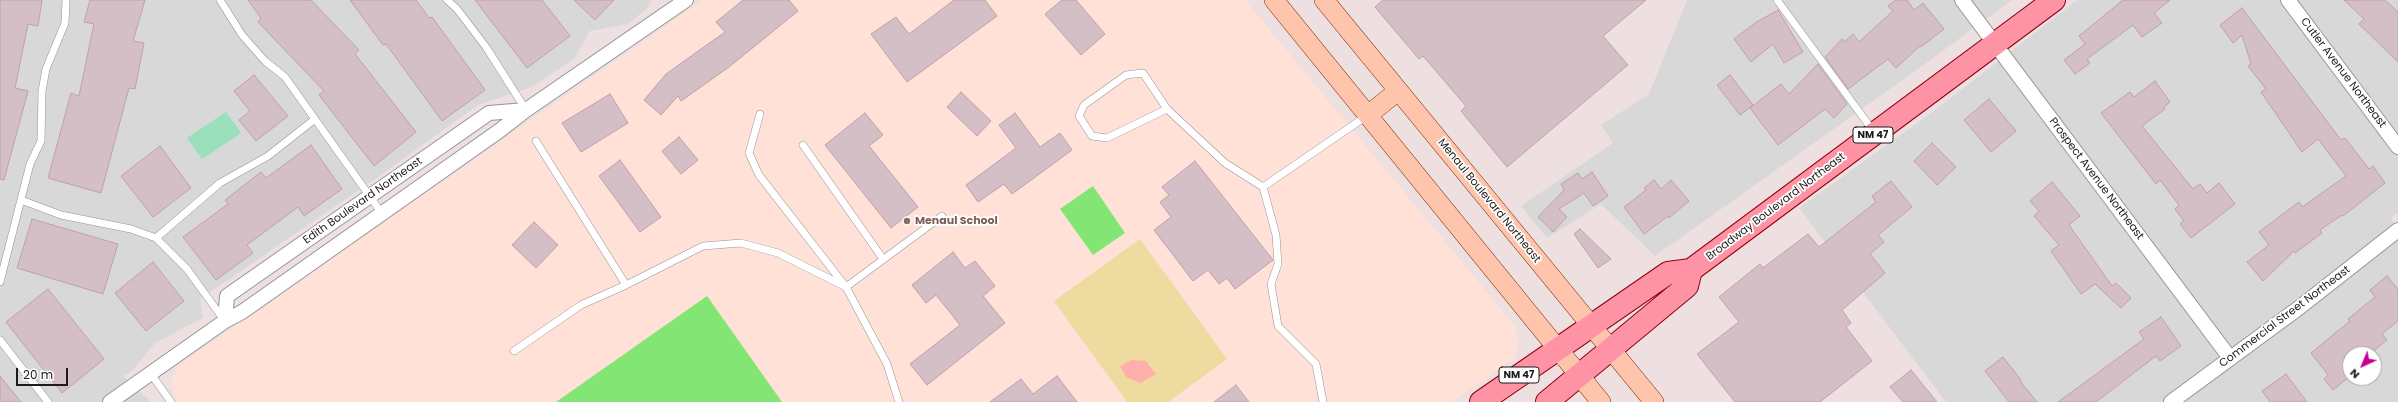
<!DOCTYPE html>
<style>
body{margin:0}
#map{position:relative;width:2398px;height:402px;overflow:hidden;background:#eedfe0;font-family:Poppins,sans-serif}
canvas{display:block}
.north{position:absolute;left:2342px;top:346px;width:40px;height:40px;box-sizing:border-box;background:#fff;border:1px solid #a4a4a4;border-radius:50%;rotate:224deg;font-size:11px;font-weight:700;line-height:16px;text-align:center;color:#1b1b1b}
.north::after{content:'';display:block;margin:auto;width:14px;height:18px;background:#c60094;clip-path:polygon(50% 0,100% 100%,50% 72%,0 100%)}
.scale{position:absolute;left:16px;top:368px;width:52px;height:18px;box-sizing:border-box;border:2px solid #1b1b1b;border-top:0;padding-left:5px;font-size:12px;line-height:14px;white-space:nowrap;color:#1b1b1b;-webkit-text-stroke:3px #fff;paint-order:stroke}
</style>
<div id="map">
<canvas width="2398" height="402"></canvas>
<div class="north">N</div>
<div class="scale">20 m</div>
</div>
<script>
const c = document.querySelector('canvas').getContext('2d');
c.lineJoin = 'round';
function fillPath(path, color) { c.fillStyle = color; c.fill(path, 'evenodd'); }
const toPath = rows => new Path2D(rows.map(r => 'M' + r).join(''));
function strokePath(path, color, width, dash) { c.strokeStyle = color; c.lineWidth = width; c.lineCap = dash ? 'butt' : 'round'; c.setLineDash(dash || []); c.stroke(path); }
function label(font, color, halo, rows, align = 'center') {
  c.font = font + ' Poppins,sans-serif'; c.lineWidth = 3.5; c.setLineDash([]); c.textBaseline = 'middle'; c.strokeStyle = halo; c.fillStyle = color; for (const [text, x, y, turn = 0] of rows) {
    c.save(); c.translate(x, y); c.rotate((+turn || 0) * Math.PI / 180); c.textAlign = isNaN(turn) ? turn : align; if (halo) c.strokeText(text, 0, 0); c.fillText(text, 0, 0); c.restore();
  }
}
fillPath(toPath([
 [0,0,652,0,646,9,628,24,590,31,574,59,532,87,478,105,378,177,200,299,203,318,155,343,133,370,123,376,151,402,0,402],
 [1687,0,2012,0,1918,69,1655,256,1601,204,1547,238,1521,206,1613,143,1601,125,1649,94],
 [2077,0,2398,0,2398,213,2391,218,2398,228,2398,402,1946,402,1799,208,1934,111],
 [2350,354,2374,354,2374,378,2350,378]
]), '#d9d8d9');
fillPath(toPath([
 [703,0,1245,0,1514,325,1519,340,1515,359,1451,402,179,402,174,395,171,383,178,366]
]), '#ffe1d7');
fillPath(toPath([
 [1140,239,1227,359,1168,402,1127,402,1054,301]
]), '#eedb9f');
fillPath(toPath([
 [1131,360,1146,361,1156,374,1140,383,1126,377,1120,366]
]), '#ffb0ac');
fillPath(toPath([
 [1093,186,1125,233,1093,255,1060,209],
 [707,296,782,402,556,402]
]), '#83e674');
fillPath(toPath([
 [226,112,241,133,202,159,187,138]
]), '#9ae0bc');
const building = toPath([
 [0,0,42,0,38,26,28,24,15,88,28,91,4,180,0,179,0,0],
 [90,0,145,0,133,41,144,43,135,89,129,88,101,193,48,178,71,93,79,96,94,24,84,22,90,0],
 [248,0,311,0,359,50,355,54,416,132,374,166,319,95,324,91,258,22,261,18,248,0],
 [350,0,416,0,429,18,432,17,485,90,442,121,386,44,383,45,350,0],
 [475,0,542,0,570,36,527,68,475,0],
 [574,0,614,0,595,20,574,0],
 [743,0,789,0,798,11,729,67,681,101,678,96,661,115,644,100,666,74,725,32,716,22,743,0],
 [954,0,985,0,997,16,907,82,871,34,896,17,909,34,954,0],
 [1062,0,1076,0,1105,34,1081,55,1045,14,1062,0],
 [1383,0,1646,0,1603,36,1628,65,1507,167,1461,111,1466,106,1423,56,1419,59,1375,7,1383,0],
 [1895,0,1907,0,1914,10,1923,3,1944,29,1921,47,1920,46,1896,68,1888,59,1848,89,1825,57,1842,39,1844,42,1853,34,1859,42,1893,11,1888,6,1895,0],
 [2123,0,2170,0,2154,13,2162,23,2142,37,2133,25,2087,59,2090,63,2075,74,2064,60,2085,44,2079,36,2123,0],
 [2344,0,2385,0,2398,12,2398,62,2359,24,2364,19,2344,0],
 [2242,8,2341,140,2345,138,2369,169,2373,166,2385,183,2343,216,2342,215,2320,230,2322,233,2295,253,2294,251,2263,281,2247,262,2269,245,2259,232,2299,202,2302,207,2346,176,2318,139,2302,152,2261,92,2266,89,2248,66,2251,64,2242,35,2233,43,2220,25,2242,8],
 [1778,10,1803,52,1784,63,1773,44,1751,62,1734,39,1755,23,1778,10],
 [1818,64,1847,104,1834,118,1825,109,1778,145,1750,108,1781,84,1789,94,1818,64],
 [254,75,288,116,256,141,239,120,250,111,234,91,254,75],
 [1730,75,1753,105,1740,115,1717,85,1730,75],
 [2155,81,2170,102,2164,107,2165,109,2142,126,2193,189,2200,184,2207,193,2219,183,2235,204,2191,238,2180,224,2184,221,2175,209,2179,205,2160,180,2156,184,2101,113,2130,92,2134,97,2155,81],
 [961,92,991,121,977,136,947,107,961,92],
 [610,94,628,123,581,152,562,123,610,94],
 [1989,99,2016,131,1991,152,1964,120,1989,99],
 [865,113,883,135,869,146,918,207,891,228,825,145,865,113],
 [1015,113,1040,147,1060,133,1072,150,1012,194,1004,184,978,202,966,185,1016,148,999,125,1015,113],
 [679,137,698,160,681,174,662,151,679,137],
 [1932,143,1956,167,1937,185,1914,161,1932,143],
 [311,145,342,189,304,216,298,207,247,245,253,253,216,280,183,237,228,204,225,200,261,172,266,178,311,145],
 [160,146,191,188,153,217,121,176,160,146],
 [620,160,661,217,640,232,599,176,620,160],
 [1195,161,1273,260,1235,289,1227,278,1219,284,1208,270,1193,281,1154,230,1171,217,1160,202,1169,195,1162,187,1195,161],
 [1592,172,1608,196,1593,206,1584,193,1559,209,1567,217,1553,232,1538,217,1564,190,1561,184,1578,173,1582,179,1592,172],
 [1654,180,1661,189,1671,180,1689,201,1669,218,1668,216,1644,234,1624,207,1646,190,1644,188,1654,180],
 [1891,181,1912,207,1878,235,1884,242,1870,254,1885,273,1842,310,1851,323,1846,327,1872,361,1820,402,1735,402,1697,354,1739,322,1719,297,1760,264,1763,268,1808,234,1819,247,1876,202,1872,196,1891,181],
 [2052,182,2080,216,2069,225,2112,286,2116,283,2131,298,2121,308,2095,284,2081,294,2051,251,2059,245,2034,216,2039,211,2030,201,2052,182],
 [32,219,118,244,103,294,17,268,32,219],
 [534,222,558,245,536,268,512,245,534,222],
 [1580,229,1611,259,1598,268,1574,234,1580,229],
 [953,252,965,268,975,261,995,286,983,296,1005,323,927,385,910,364,960,325,936,295,926,303,912,285,953,252],
 [153,262,184,301,146,331,115,293,153,262],
 [2387,276,2398,289,2398,321,2382,334,2387,340,2370,354,2350,354,2350,376,2333,390,2324,379,2328,375,2311,353,2350,321,2348,319,2375,297,2370,290,2387,276],
 [48,289,104,359,62,393,6,322,48,289],
 [2161,317,2181,346,2160,361,2156,356,2096,402,2058,402,2144,339,2139,332,2161,317],
 [2003,357,2021,380,2020,381,2037,402,2009,402,1985,371,2003,357],
 [1911,370,1937,402,1903,402,1890,387,1911,370],
 [2286,374,2307,402,2270,402,2262,391,2286,374],
 [0,376,21,402,0,402,0,376],
 [1057,376,1077,402,990,402,1021,379,1033,394,1057,376],
 [1236,385,1249,402,1214,402,1236,385]
]);
fillPath(building, '#d5bfc6');
strokePath(building, '#c1a0aa', 1);
const lane = toPath([
 [220,0,242,35,265,61,285,77,381,212],
 [447,0,457,9,486,47,526,110],
 [1777,0,1874,132],
 [1167,109,1107,138,1092,136,1079,116,1084,105,1126,75,1143,73,1167,109,1225,163,1263,187],
 [760,114,749,153,759,175,846,287,942,216],
 [536,141,626,285,703,246,741,243,778,253,846,287,887,364,899,402],
 [803,145,883,259],
 [21,200,61,215,131,229,156,238,187,269,224,320],
 [156,238,220,183,268,156,315,119],
 [0,282,30,164,41,141,42,91,46,69,65,23,66,0],
 [0,340,48,402],
 [514,351,581,305,626,285],
 [151,374,171,402],
 [1323,402,1316,364,1278,326,1271,284,1278,264,1276,235,1263,187,1368,115]
]);
const street = toPath([
 [1962,0,2230,358],
 [2288,0,2398,147],
 [225,321,227,296,489,113,526,110],
 [110,402,225,321,242,312,499,131,526,110,686,0],
 [2171,402,2300,307,2398,230]
]);
const secondary = toPath([
 [1274,0,1601,402],
 [1324,0,1654,402],
 [1368,115,1398,91]
]);
const primary = toPath([
 [1481,402,1668,273,1691,270,2054,0],
 [1547,402,1687,286,1691,270]
]);
strokePath(lane, '#959595', 8);
strokePath(street, '#959595', 16);
strokePath(secondary, '#742a00', 20);
strokePath(primary, '#92000b', 24);
strokePath(lane, '#fff', 7);
strokePath(street, '#fff', 14);
strokePath(secondary, '#ffc5ac', 19);
strokePath(primary, '#ff93a6', 22);
for (const [x, y, r, color] of [
 [907,221,4,"#8d6e63"]
]) { const dot = new Path2D(); dot.arc(x, y, r, 0, 2 * Math.PI); c.fillStyle = color; c.fill(dot); strokePath(dot, '#fff', 1.5); }
for (const [x, y, w] of [
 [1873,135,40],
 [1519,375,40]
]) { const box = new Path2D(); box.roundRect(x - w / 2, y - 8, w, 16, 3); c.fillStyle = '#fff'; c.fill(box); strokePath(box, '#1b1b1b', 1); }
label('bold 10px', '#1b1b1b', null, [
 ["NM 47",1873,135],
 ["NM 47",1519,375]
]);
label('11px', '#1b1b1b', '#fff', [
 ["Cutler Avenue Northeast",2343,73,53],
 ["Prospect Avenue Northeast",2096,179,53],
 ["Edith Boulevard Northeast",363,201,-35],
 ["Menaul Boulevard Northeast",1489,201,51],
 ["Broadway Boulevard Northeast",1776,207,-37],
 ["Commercial Street Northeast",2285,317,-37]
]);
label('bold 11px', '#785e54', '#fff', [
 ["Menaul School",915,221]
], 'left');
</script>
